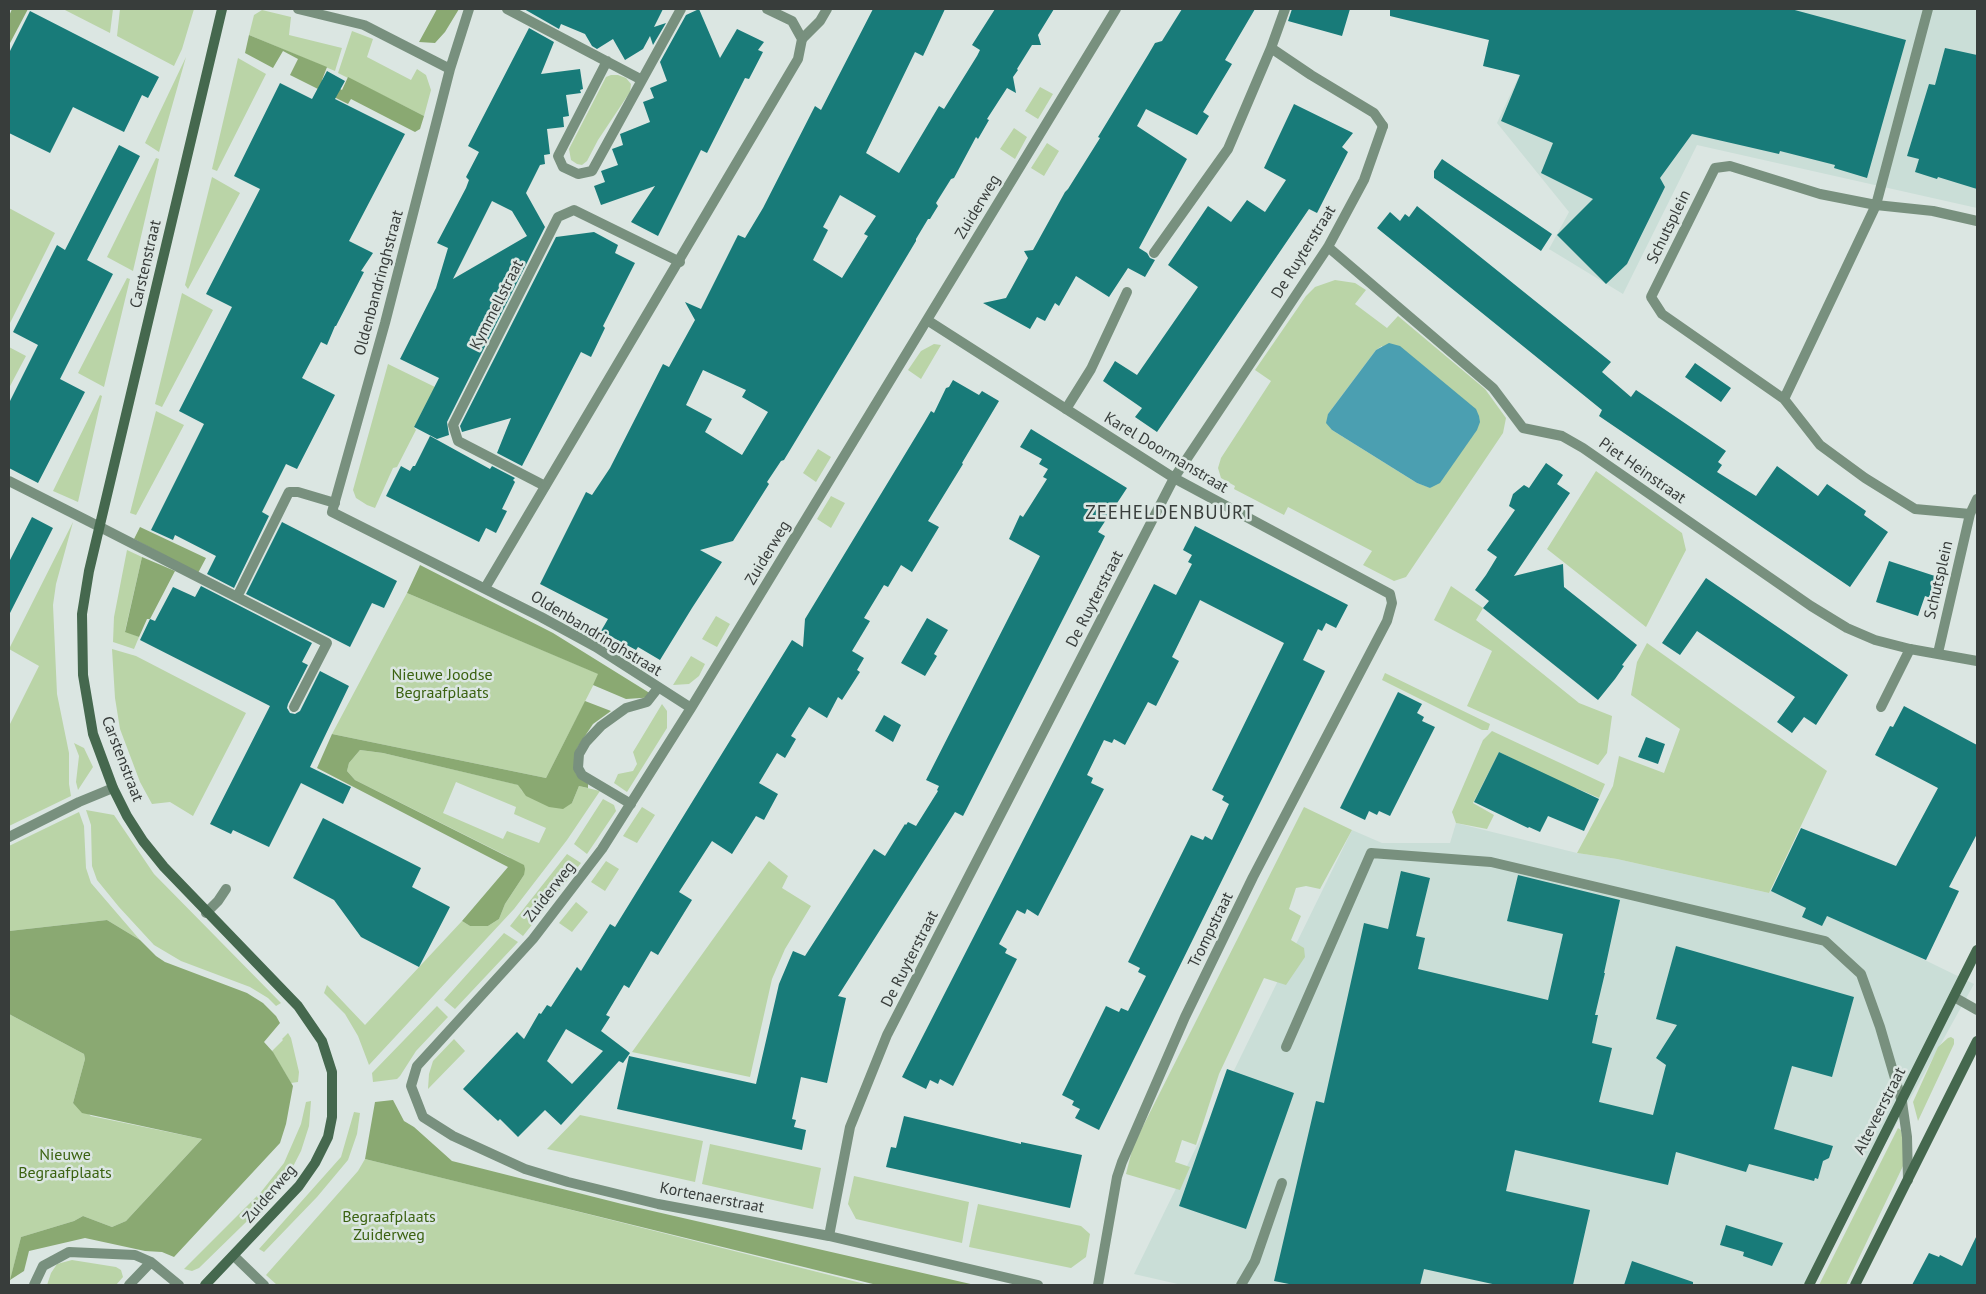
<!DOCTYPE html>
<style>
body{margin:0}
#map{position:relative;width:1986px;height:1294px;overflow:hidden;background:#dbe6e2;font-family:"PT Sans",sans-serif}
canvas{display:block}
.frame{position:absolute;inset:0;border:10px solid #383d3b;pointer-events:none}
</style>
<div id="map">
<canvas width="1986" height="1294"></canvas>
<div class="frame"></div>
</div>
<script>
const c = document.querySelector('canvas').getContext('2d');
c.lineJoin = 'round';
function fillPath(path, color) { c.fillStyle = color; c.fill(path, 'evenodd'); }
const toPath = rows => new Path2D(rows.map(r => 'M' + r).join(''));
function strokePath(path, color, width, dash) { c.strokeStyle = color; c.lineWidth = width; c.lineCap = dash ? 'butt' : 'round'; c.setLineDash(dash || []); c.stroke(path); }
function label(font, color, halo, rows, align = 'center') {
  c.font = font + ' "PT Sans",sans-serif'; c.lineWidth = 5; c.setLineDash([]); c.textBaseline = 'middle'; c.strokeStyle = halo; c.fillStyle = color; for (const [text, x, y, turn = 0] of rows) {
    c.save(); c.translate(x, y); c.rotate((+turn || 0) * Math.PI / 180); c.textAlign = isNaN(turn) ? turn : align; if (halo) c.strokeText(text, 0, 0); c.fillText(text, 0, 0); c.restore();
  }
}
fillPath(toPath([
 [1550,9,1977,9,1977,208,1697,145,1623,294,1549,249,1569,212,1497,123],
 [1456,823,1577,853,1617,859,1769,893,1773,886,1974,984,1807,1285,1182,1285,1134,1274,1352,830,1382,843,1450,843]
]), '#caded7');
fillPath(toPath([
 [63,9,113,9,110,33],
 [120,9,194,9,182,49,174,66,117,36],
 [262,10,291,17,289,35,342,48,335,71,249,35,254,15],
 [352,31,373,39,367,57,411,80,417,69,426,75,431,90,424,116,338,73],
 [186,57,159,152,145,143],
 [238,58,266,74,217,171,212,169],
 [611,75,618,75,626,78,631,84,630,92,598,140,587,161,582,165,577,164,571,160,569,149,606,77],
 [1040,87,1053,94,1038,119,1025,111],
 [1014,128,1027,137,1015,159,1000,149],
 [1047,143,1059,151,1044,176,1031,168],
 [156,158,159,159,133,271,107,257],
 [212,177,240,193,188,289,185,285],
 [9,208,55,233,9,325],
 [127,278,130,279,104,387,78,373],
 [1335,280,1355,283,1366,290,1355,304,1387,328,1398,316,1485,389,1506,418,1503,433,1406,577,1394,581,1363,565,1372,551,1288,507,1284,515,1234,489,1235,486,1221,478,1218,468,1221,458,1271,381,1255,370,1306,296,1315,287],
 [1382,346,1431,488,1417,483,1332,430,1328,414,1376,350],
 [182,293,213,310,162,407,155,404],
 [934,344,941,345,921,379,908,370,921,351],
 [9,347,26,356,9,388],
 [388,364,435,387,414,427,416,430,397,467,393,468,375,508,367,505,356,498,353,490],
 [100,395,102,396,78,502,53,491],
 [156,411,184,425,136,515,130,513],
 [818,449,831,457,816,482,803,473],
 [1596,471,1682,533,1686,550,1646,627,1547,549],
 [831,496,845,503,831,528,817,519],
 [73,522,56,584,53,605,57,694,69,753,69,784,71,796,9,826,9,726,39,666,9,649],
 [127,550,142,557,125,631,139,637,134,649,113,642,114,617],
 [1451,586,1483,608,1476,620,1579,703,1612,716,1607,753,1598,765,1467,706,1492,651,1434,620],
 [407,593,599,674,546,778,332,734],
 [716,616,730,624,717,647,702,639],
 [1647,643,1827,771,1769,893,1617,859,1577,853,1613,786,1619,756,1664,773,1680,729,1631,695,1637,662],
 [112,649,136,656,246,713,193,816,170,802,152,804,140,782,120,729,115,698],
 [691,656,705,664,699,676,689,684,673,685],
 [1385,673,1490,724,1488,730,1482,730,1382,680],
 [662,704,667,711,667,728,627,792,614,783,618,774,633,771,637,764,633,752],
 [1492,731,1605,784,1599,798,1576,788,1575,789,1499,752,1473,803,1494,815,1487,829,1456,823,1452,812,1483,740],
 [74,743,84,748,93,767,78,790,76,782,79,756],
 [360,750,383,753,519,785,522,791,572,803,579,786,600,791,567,840,514,909,369,1065,358,1036,345,1014,324,993,327,985,365,1025,462,921,470,926,488,926,499,919,505,904,524,875,509,857,355,780,347,771,349,763],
 [456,782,516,807,514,814,546,828,539,843,507,831,503,839,443,813],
 [603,799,614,805,616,811,587,854,574,844],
 [642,807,655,815,637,843,623,836],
 [1304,807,1352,830,1320,889,1306,886,1296,888,1289,909,1301,916,1291,940,1304,948,1305,957,1286,985,1264,978,1219,1074,1196,1145,1182,1140,1175,1162,1190,1167,1180,1190,1126,1174,1133,1146],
 [86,810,114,815,154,874,281,1003,276,1006,268,998,250,987,181,961,154,945,119,907,97,880,92,866,91,825],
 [79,812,84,826,86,868,91,883,140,940,107,920,9,931,9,846],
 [567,854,581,863,523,936,510,926],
 [606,861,619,869,605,891,591,882],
 [769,861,788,876,782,888,811,906,785,949,772,979,750,1077,632,1052],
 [576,902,588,912,572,932,559,923],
 [504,933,518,942,455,1009,444,1000],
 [437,1006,448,1017,416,1051,400,1076,397,1079,373,1082,372,1073],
 [9,1014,84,1054,85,1059,73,1103,91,1116,202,1139,126,1221,112,1227,83,1216,74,1221,21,1237,9,1285],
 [288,1033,291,1038,299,1072,298,1082,291,1083,272,1051,283,1040,282,1039],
 [1951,1037,1954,1039,1954,1044,1918,1121,1913,1102,1938,1047,1948,1038],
 [454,1039,465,1051,428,1089,429,1074,433,1061],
 [311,1101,309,1126,301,1151,283,1186,199,1268,192,1271,184,1269,261,1192,284,1163,301,1124,306,1102],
 [354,1112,360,1113,357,1134,348,1160,317,1197,264,1252,259,1249,341,1157],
 [580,1115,703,1141,695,1182,547,1149],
 [1898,1128,1901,1130,1905,1153,1903,1166,1846,1285,1819,1285],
 [710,1144,821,1168,813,1209,702,1184],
 [365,1159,516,1196,869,1285,277,1285,266,1275,358,1171],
 [854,1176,969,1202,962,1243,856,1219,848,1204],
 [978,1204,1081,1226,1090,1234,1086,1257,1071,1268,969,1247],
 [72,1260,116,1267,121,1270,123,1277,116,1285,47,1285,51,1273,57,1264]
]), '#bad4a7');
fillPath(toPath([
 [12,9,28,9,9,45,9,16],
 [437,9,459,9,445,32,435,43,419,42],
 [249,35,327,67,322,80,342,90,348,77,424,116,420,129,415,132,413,131,351,99,348,104,290,75,298,59,283,51,273,68,245,53],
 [140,527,206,558,198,573,134,539],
 [142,557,175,571,150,619,147,619,139,637,125,632],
 [420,565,553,633,656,697,626,699,593,685,598,674,407,593],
 [585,701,611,711,593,724,577,748,574,767,576,774,588,784,588,788,579,786,572,803,563,809,549,807,526,796,518,785,383,753,360,750,349,763,347,771,355,780,524,865,525,869,524,875,505,904,499,919,488,926,470,926,462,921,508,867,317,768,332,734,546,778],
 [107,920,140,940,156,956,165,962,247,993,263,1003,276,1016,280,1023,264,1042,273,1052,293,1086,286,1124,280,1143,174,1257,162,1252,145,1251,85,1238,29,1251,24,1271,10,1280,21,1237,74,1221,83,1216,112,1227,126,1221,202,1139,82,1113,73,1103,85,1059,84,1054,9,1014,9,931],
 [393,1100,404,1121,414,1127,452,1161,622,1204,975,1285,877,1285,365,1159,375,1102]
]), '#8aa972');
fillPath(toPath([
 [1389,343,1400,346,1476,409,1479,416,1480,422,1477,430,1440,483,1430,488,1417,483,1332,430,1326,423,1328,414,1376,350]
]), '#4b9fb1');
fillPath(toPath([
 [524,9,663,9,654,27,666,23,653,45,650,36,643,49,625,60,613,39,597,49,592,46,585,34,561,24,559,29],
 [699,9,720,58,737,29,764,42,758,50,763,52,749,79,745,78,707,153,701,150,658,236,631,222,655,186,601,205,594,186,605,182,601,171,618,165,612,149,623,145,620,134,650,122,643,102,654,98,650,88,667,81,660,62,686,15],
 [873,9,945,9,923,56,915,52,866,153,899,173,939,106,944,109,977,56,980,50,972,45,995,9,1054,9,1038,35,1041,45,1032,45,1017,69,1018,70,1013,77,1016,93,1007,88,987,119,989,120,978,139,976,137,954,178,951,179,936,203,938,206,930,219,928,219,916,239,916,241,850,351,784,460,781,461,767,482,769,484,733,541,700,550,722,562,692,608,660,660,638,647,636,650,601,631,608,619,540,584,586,492,592,495,610,468,663,364,669,367,695,320,685,302,701,309,738,235,745,238,763,208,815,106,821,110],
 [840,195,876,216,864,234,868,236,842,278,813,260,828,230,823,227],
 [703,370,746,390,742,397,768,412,742,455,705,432,712,419,686,405],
 [1182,9,1255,9,1225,60,1232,64,1203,112,1209,116,1197,135,1146,109,1137,126,1187,159,1139,248,1147,253,1150,258,1155,260,1145,277,1128,268,1109,297,1076,276,1059,306,1055,303,1045,321,1037,317,1030,329,983,303,1006,298,1028,258,1024,251,1033,250,1065,192,1068,189,1100,138,1098,137,1148,55,1155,43,1162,41],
 [1292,9,1350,9,1342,36,1288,21],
 [1390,9,1791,9,1906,40,1867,178,1834,168,1835,165,1780,151,1779,154,1692,134,1660,178,1665,187,1627,264,1606,284,1557,235,1593,199,1541,173,1553,143,1501,121,1520,75,1483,66,1489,40,1390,16],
 [30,11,159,77,148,98,142,95,124,132,73,107,50,153,9,133,9,53],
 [529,28,554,42,541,74,580,69,583,89,580,90,581,93,566,95,569,116,563,117,564,127,547,129,550,154,544,155,545,164,540,165,526,193,545,227,447,422,449,435,437,439,414,427,439,378,400,359,436,288,448,248,437,243,466,188,469,180,466,177,479,152,468,146],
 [492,201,512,211,527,236,453,279],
 [1945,48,1977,55,1977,189,1938,177,1937,179,1915,172,1919,159,1907,156,1929,84,1935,85],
 [327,71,345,81,335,99,405,134,349,241,373,253,361,271,364,272,336,326,335,326,327,345,321,342,302,378,335,395,297,469,286,464,262,512,269,516,234,588,207,574,216,556,175,535,173,540,151,530,204,424,179,411,232,307,206,294,260,189,234,176,280,83,312,99],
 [1294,104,1353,133,1342,147,1348,152,1317,213,1309,209,1157,432,1135,417,1142,408,1103,381,1115,361,1137,375,1198,287,1168,265,1208,206,1231,222,1247,200,1265,212,1286,180,1264,168],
 [119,145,140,156,87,260,113,274,60,379,85,392,38,483,9,468,9,403,38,345,13,332,57,245,65,250],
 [1442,159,1552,234,1541,251,1434,178,1434,171],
 [1417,206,1611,362,1602,372,1631,397,1636,390,1726,451,1718,462,1722,465,1717,472,1756,496,1777,466,1818,496,1827,484,1866,511,1864,515,1888,532,1850,587,1599,416,1602,410,1377,228,1390,212,1400,221,1405,214,1409,217],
 [594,232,618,245,615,253,635,263,603,326,605,328,591,357,581,352,522,466,497,453,511,418,462,432,460,426,556,237],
 [1695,363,1731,388,1721,402,1685,377],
 [953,380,979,395,982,391,999,401,962,463,963,464,928,521,939,527,912,572,901,565,888,587,884,585,864,618,870,621,852,651,864,658,857,670,860,672,842,700,838,697,827,718,809,707,791,736,796,739,785,758,777,753,759,783,778,794,764,820,756,816,732,854,712,841,679,892,692,900,658,955,651,951,629,988,624,985,606,1015,610,1017,601,1031,630,1053,623,1063,619,1061,561,1125,545,1110,518,1137,500,1119,498,1121,463,1089,517,1032,524,1039,539,1013,541,1014,547,1005,551,1007,577,967,581,971,610,924,615,927,792,640,803,647,805,619,924,423,931,411,934,413,946,388,949,387],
 [566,1029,603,1051,572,1084,547,1061],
 [1031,429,1127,488,1098,532,1105,536,1099,548,963,816,955,812,838,996,846,998,827,1083,801,1077,792,1119,796,1120,794,1127,806,1130,802,1150,617,1109,629,1056,756,1084,779,984,793,951,805,956,874,849,885,856,905,824,906,825,908,822,916,826,938,791,937,790,939,786,926,780,1040,556,1009,539,1020,515,1023,517,1047,479,1043,477,1048,469,1039,464,1042,459,1020,447],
 [430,436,490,469,492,466,515,478,513,480,515,482,502,509,507,511,496,533,486,528,479,542,386,496,401,466,410,471,413,466,415,466],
 [1546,463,1563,475,1557,484,1570,493,1514,576,1563,564,1564,587,1637,645,1622,665,1624,666,1615,679,1598,700,1483,608,1489,601,1475,590,1486,575,1497,557,1487,550,1515,510,1509,506,1513,494,1524,485,1529,488],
 [32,517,53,528,9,615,9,562],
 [282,522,397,581,384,608,372,603,350,647,246,594],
 [1195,526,1348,605,1336,628,1326,623,1322,631,1318,629,1303,660,1325,671,1099,1130,1075,1118,1080,1109,1072,1105,1074,1101,1062,1095,1106,1006,1119,1012,1121,1008,1128,1011,1146,976,1138,972,1140,968,1128,962,1191,835,1203,840,1205,836,1212,840,1229,804,1222,800,1224,796,1212,790,1284,643,1200,600,1172,657,1179,661,1156,706,1148,702,1125,745,1114,739,1112,743,1104,740,1087,775,1093,778,1091,783,1104,789,1038,916,1027,909,1025,914,1017,910,999,944,1007,949,1005,953,1017,959,953,1086,940,1079,938,1084,930,1080,926,1089,902,1077,1154,584,1176,595,1192,564,1188,562,1192,555,1183,550],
 [1889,561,1941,578,1936,600,1925,596,1918,616,1876,602],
 [1706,578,1848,675,1816,725,1804,717,1792,733,1777,722,1795,697,1697,631,1680,655,1662,643],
 [201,586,312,643,302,662,308,665,288,704,287,708,290,713,295,714,300,711,320,671,349,686,310,767,351,787,343,804,301,783,269,847,233,830,231,834,210,824,270,706,140,640,150,619,155,621,173,587,195,597],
 [927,618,948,630,934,654,937,656,925,676,901,663],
 [1398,692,1422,704,1417,713,1424,717,1422,721,1435,727,1390,816,1379,811,1377,815,1369,811,1365,820,1340,808],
 [1904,706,1977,745,1977,834,1949,887,1959,891,1926,960,1827,916,1822,926,1802,917,1806,908,1771,891,1801,828,1896,866,1938,788,1875,755,1890,726,1893,727],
 [884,715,901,725,893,742,875,731],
 [1646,737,1665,744,1658,764,1638,757],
 [1499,752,1599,799,1584,831,1548,816,1540,832,1529,827,1528,828,1474,802],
 [323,818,421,868,412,887,450,907,419,967,361,937,334,900,293,878],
 [1401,871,1430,878,1416,936,1425,938,1418,969,1548,1000,1563,934,1507,921,1518,875,1620,900,1604,973,1605,973,1595,1015,1598,1015,1592,1043,1612,1048,1599,1102,1653,1115,1666,1065,1656,1058,1677,1025,1656,1019,1676,946,1854,997,1832,1077,1792,1066,1774,1129,1833,1146,1829,1158,1823,1161,1818,1179,1815,1178,1814,1181,1749,1164,1746,1172,1676,1152,1668,1185,1515,1150,1506,1191,1590,1210,1573,1285,1497,1285,1424,1269,1420,1285,1294,1285,1274,1281,1316,1101,1324,1103,1364,923,1388,929],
 [1227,1069,1294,1093,1246,1229,1179,1206],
 [904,1116,1021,1144,1021,1142,1082,1155,1070,1208,886,1167,891,1147,896,1148],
 [1726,1225,1783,1243,1772,1266,1743,1256,1744,1252,1720,1245],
 [1977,1235,1977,1285,1912,1285,1929,1253,1939,1257,1940,1255,1962,1266],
 [1632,1261,1693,1282,1693,1285,1624,1285]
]), '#187b79');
strokePath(toPath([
 [507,9,642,80],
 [802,39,820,21,827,9],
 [1271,48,1311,75,1374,113,1383,126],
 [607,61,558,156,563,167,578,174,592,171,681,9],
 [1154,253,1228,149,1271,48,1285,9],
 [1066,409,1091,369,1127,292],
 [545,486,458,441,453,425,558,217,574,210,680,262],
 [100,527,327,643,294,707],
 [237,597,289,492,298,492,335,503],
 [1881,707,1910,649],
 [631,804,582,775,578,768,579,754,586,742,601,726,626,708,647,702,658,688],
 [206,913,218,901,226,889],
 [1286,1047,1371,853,1491,862,1825,941,1861,974,1880,1027,1902,1102,1907,1137,1908,1180],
 [234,1256,264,1285],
 [34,1285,43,1266,69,1252,135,1255,151,1262,179,1285],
 [129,1285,151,1262],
 [1241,1285,1255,1261,1282,1183]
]), '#78907e', 10);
strokePath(toPath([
 [298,9,364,25,450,69],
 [469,9,450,69,385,323,332,512,541,617,596,647,691,708],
 [1928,9,1876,205,1933,211,1977,221],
 [1328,247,1493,388,1523,428,1562,436,1583,448,1811,606,1847,628,1875,640,1910,649,1977,661],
 [927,320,1174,478,1390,594,1392,603,1387,621,1253,877,1185,1017,1122,1162,1117,1177,1098,1285],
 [1784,399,1876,205,1820,194,1730,166,1715,168,1651,297,1662,314,1784,399,1820,445,1865,478,1915,509,1970,514],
 [9,481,100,527],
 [485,588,798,59,802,39,792,21,767,9],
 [1938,653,1970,514,1977,499],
 [9,837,79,802,113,788],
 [1954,997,1977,1010],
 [829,1236,850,1127,887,1035,1174,478,1328,247,1364,180,1383,126],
 [1038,1285,829,1236,658,1204,568,1182,525,1169,453,1136,423,1117,411,1086,417,1066,533,939,602,849,691,708,1116,9]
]), '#78907e', 10);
strokePath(toPath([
 [205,1285,299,1186,315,1163,328,1137,332,1117,332,1072,322,1041,298,1006,164,867,143,841,127,816,113,788,93,734,83,675,82,614,89,571,222,9],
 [1809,1285,1977,950],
 [1855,1285,1977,1041]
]), '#45684e', 10);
label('16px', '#383d3b', '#dbe6e2', [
 ["Zuiderweg",978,207,-59],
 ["Schutsplein",1669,227,-64],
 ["De Ruyterstraat",1304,252,-58],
 ["Carstenstraat",146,264,-77],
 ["Oldenbandringhstraat",379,283,-75],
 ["Kymmellstraat",497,305,-63],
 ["Karel Doormanstraat",1166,453,31],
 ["Piet Heinstraat",1642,471,35],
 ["Zuiderweg",768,553,-59],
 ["Schutsplein",1939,580,-77],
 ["De Ruyterstraat",1095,599,-63],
 ["Oldenbandringhstraat",596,634,31],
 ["Carstenstraat",122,759,69],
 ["Zuiderweg",550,892,-52],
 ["Trompstraat",1211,930,-64],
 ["De Ruyterstraat",910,959,-63],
 ["Alteveerstraat",1880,1111,-63],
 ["Zuiderweg",270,1194,-49],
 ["Kortenaerstraat",712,1198,11]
]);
label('16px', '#3b6211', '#dbe6e2', [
 ["Nieuwe Joodse",442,675],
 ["Begraafplaats",442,693],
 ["Nieuwe",65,1155],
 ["Begraafplaats",65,1173],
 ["Begraafplaats",389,1217],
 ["Zuiderweg",389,1235]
]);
c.letterSpacing = '1px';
label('19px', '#383d3b', '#dbe6e2', [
 ["ZEEHELDENBUURT",1170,514]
]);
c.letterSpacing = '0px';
</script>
